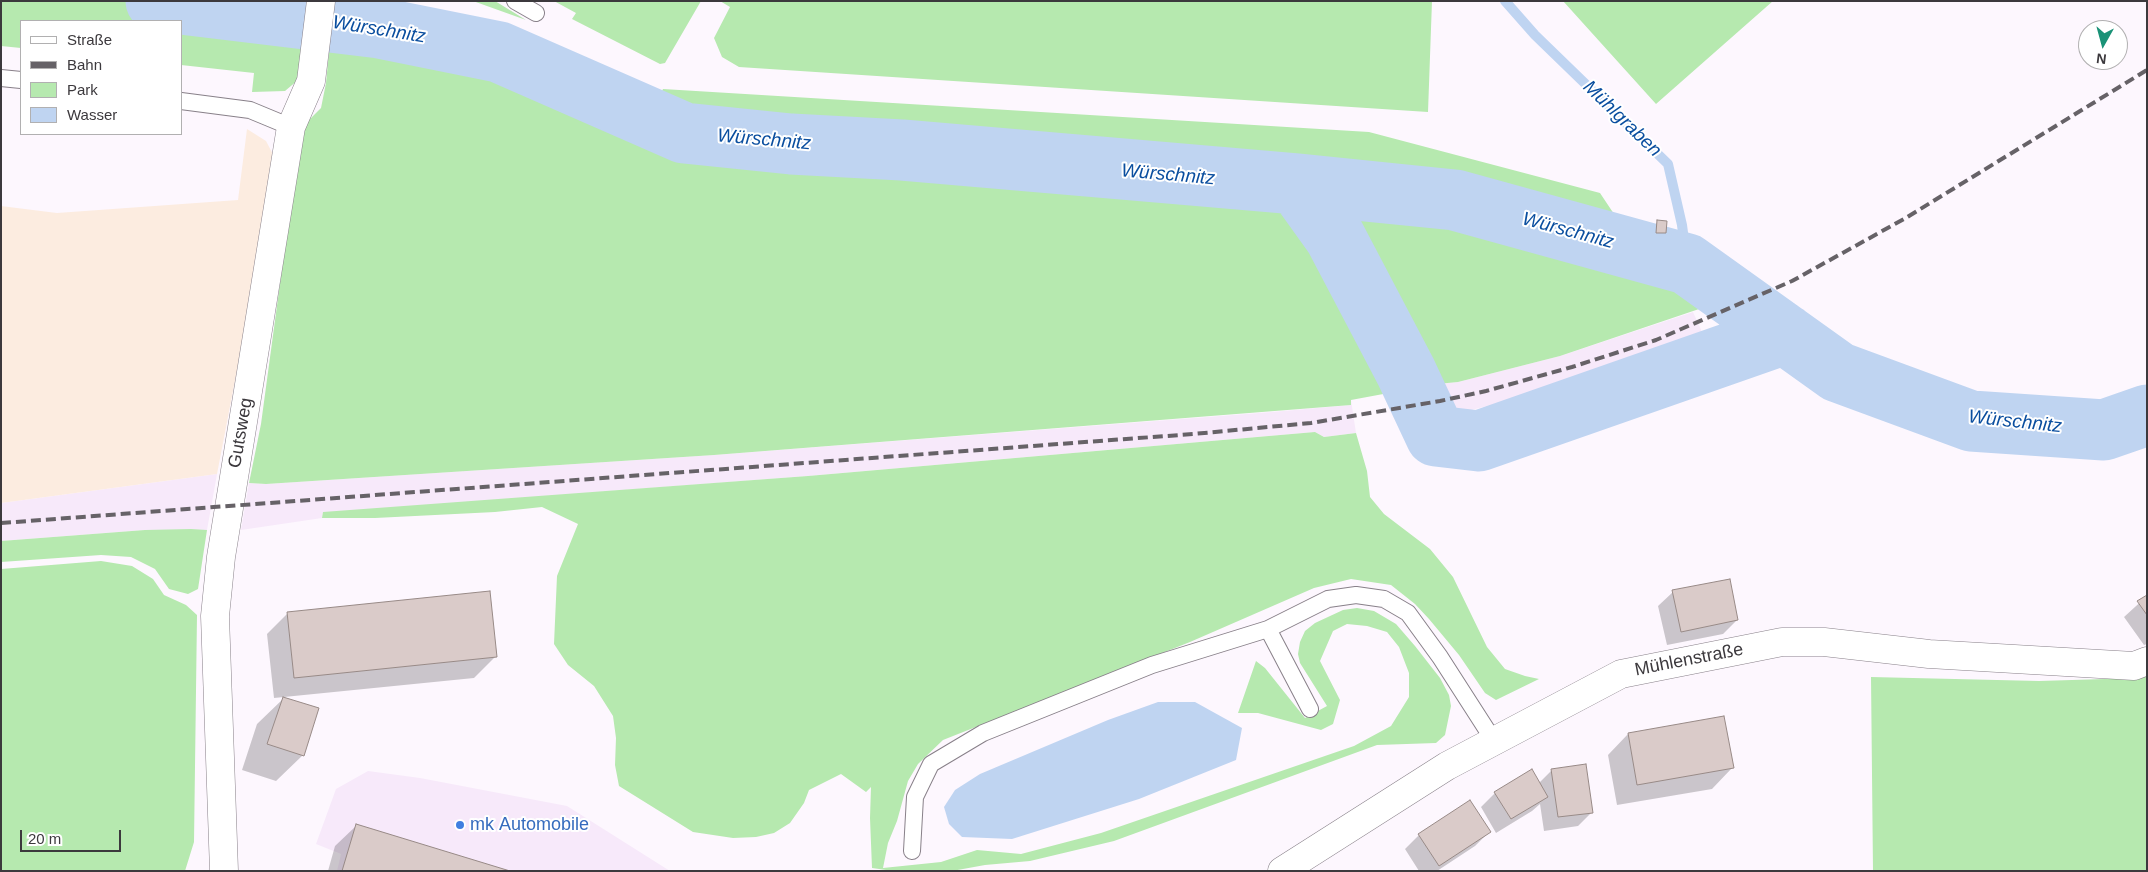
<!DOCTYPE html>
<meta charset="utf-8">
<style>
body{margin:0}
#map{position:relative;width:2148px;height:872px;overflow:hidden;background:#fdf7fe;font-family:Arial,sans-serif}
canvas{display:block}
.frame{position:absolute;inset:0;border:2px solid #3c393d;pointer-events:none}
.legend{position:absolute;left:20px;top:20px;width:162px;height:115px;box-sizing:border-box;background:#fff;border:1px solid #b1b0b1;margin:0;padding:6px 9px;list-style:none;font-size:15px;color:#3c393d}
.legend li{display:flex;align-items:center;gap:10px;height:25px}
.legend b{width:25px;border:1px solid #b1b0b1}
.north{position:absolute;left:2078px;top:20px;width:50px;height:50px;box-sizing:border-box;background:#fff;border:1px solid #b1b0b1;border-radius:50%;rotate:187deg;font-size:14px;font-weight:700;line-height:20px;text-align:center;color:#3c393d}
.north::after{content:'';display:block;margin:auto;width:18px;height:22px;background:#1a9277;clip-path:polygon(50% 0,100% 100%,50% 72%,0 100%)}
.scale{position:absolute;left:20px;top:830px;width:101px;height:22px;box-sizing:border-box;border:2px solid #3c393d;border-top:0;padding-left:6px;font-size:15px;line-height:18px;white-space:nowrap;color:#3c393d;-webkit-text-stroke:4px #fff;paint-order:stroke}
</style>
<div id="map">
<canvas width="2148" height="872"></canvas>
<div class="frame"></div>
<ul class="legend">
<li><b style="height:6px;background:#fff"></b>Straße</li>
<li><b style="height:6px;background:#666267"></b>Bahn</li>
<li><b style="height:14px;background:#b6e9af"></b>Park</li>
<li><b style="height:14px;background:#bfd4f1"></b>Wasser</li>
</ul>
<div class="north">N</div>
<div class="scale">20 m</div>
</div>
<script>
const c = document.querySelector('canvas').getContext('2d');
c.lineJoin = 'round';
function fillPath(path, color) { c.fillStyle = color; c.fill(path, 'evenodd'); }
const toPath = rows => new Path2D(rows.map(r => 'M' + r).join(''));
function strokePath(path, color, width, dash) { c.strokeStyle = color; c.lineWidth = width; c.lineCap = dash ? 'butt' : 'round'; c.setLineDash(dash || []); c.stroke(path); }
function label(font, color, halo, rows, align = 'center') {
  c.font = font + ' Arial,sans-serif'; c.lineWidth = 4; c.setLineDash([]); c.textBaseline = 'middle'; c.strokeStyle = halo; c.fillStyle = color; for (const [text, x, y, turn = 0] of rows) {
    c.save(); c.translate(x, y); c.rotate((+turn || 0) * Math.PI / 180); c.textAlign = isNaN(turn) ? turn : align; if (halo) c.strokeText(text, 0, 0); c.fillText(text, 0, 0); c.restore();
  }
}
fillPath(toPath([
 [1693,312,1703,334,1678,349,1572,385,1443,417,1437,384,1458,382,1560,356],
 [1351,400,1356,433,1324,437,1315,432,808,476,323,513,322,518,241,530,249,483,266,484,714,455,1272,412,1351,405],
 [217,474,207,530,145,530,1,541,1,503],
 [368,771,420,778,567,806,670,871,337,871,341,854,316,844,336,789]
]), '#f7e9fa');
fillPath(toPath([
 [247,129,266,141,277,162,217,474,1,503,1,206,57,213,238,200]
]), '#fcece0');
fillPath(toPath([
 [1,1,307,1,298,80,285,91,252,92,254,73,181,65,181,21,21,21,21,48,1,46],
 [473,1,495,1,526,20],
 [554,1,701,1,665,63,660,64,572,19,576,13],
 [720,1,1432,1,1428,112,739,67,722,57,714,38,730,7],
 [1563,1,1773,1,1656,104],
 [330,41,485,74,683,145,789,162,1330,197,1453,213,1617,267,1637,278,1674,280,1705,307,1560,356,1458,382,1437,384,1351,400,1351,405,714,455,266,484,249,483,261,424,301,128,321,108,326,83],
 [663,89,1369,132,1600,193,1626,232,1457,192,1300,170,901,138,792,133,687,122,654,107],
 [1315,432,1324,437,1356,433,1367,471,1370,497,1384,514,1430,549,1453,577,1487,647,1505,669,1525,676,1539,679,1496,700,1485,693,1459,655,1429,619,1415,604,1391,585,1351,579,1314,588,1190,642,943,740,918,764,908,781,897,821,888,843,883,868,941,862,977,850,1021,854,1101,833,1354,746,1391,726,1409,697,1409,673,1399,647,1387,632,1367,626,1347,624,1333,631,1320,661,1340,700,1333,724,1321,730,1258,713,1238,713,1256,661,1265,668,1305,718,1327,706,1300,663,1298,654,1300,642,1305,631,1315,623,1343,610,1357,608,1374,611,1396,624,1415,646,1440,678,1449,695,1451,706,1445,735,1436,743,1377,745,1114,841,1030,861,985,865,952,871,893,871,872,868,870,818,871,787,866,792,841,774,809,790,804,803,790,823,774,833,756,837,733,838,693,832,619,786,615,765,616,738,613,716,594,686,568,665,554,644,557,576,578,524,542,507,495,512,375,518,322,518,323,512,808,476],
 [191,529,207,530,198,589,188,594,169,589,155,569,131,557,101,555,1,562,1,541,145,530],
 [101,561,132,566,153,579,164,595,186,605,197,615,194,842,185,871,1,871,1,569],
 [2147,676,2147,871,1873,871,1871,677,2039,681,2138,678]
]), '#b6e9af');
fillPath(toPath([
 [1158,702,1195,702,1242,728,1236,760,1139,799,1012,839,962,837,949,824,944,807,955,790,980,774,1108,720]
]), '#bfd4f1');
fillPath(toPath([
 [1658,222,1665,233,1658,240,1650,239,1650,229],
 [1673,592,1737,620,1723,634,1667,645,1658,606],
 [2147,596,2147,644,2144,645,2124,617],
 [288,613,495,657,474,678,274,698,267,634],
 [284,698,303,755,276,781,242,770,257,724],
 [1628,734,1732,768,1712,789,1617,805,1608,755],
 [1552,770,1592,812,1578,826,1544,831,1540,804,1532,811,1496,833,1481,807,1495,793,1539,783],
 [356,826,506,871,328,871,335,846],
 [1489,832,1475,846,1437,871,1419,871,1405,849,1419,835]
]), '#0003');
strokePath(toPath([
 [1505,1,1535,35,1668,164,1682,225,1687,264],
 [2139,418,2147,424]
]), '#bfd4f1', 10);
strokePath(toPath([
 [156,1,380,28,499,52,684,133,791,144,902,150,1297,184,1455,200,1687,264,1838,372,1971,421,2104,430,2147,415],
 [1297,184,1335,237,1406,372,1436,436,1479,441,1785,334]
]), '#bfd4f1', 61);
const building = toPath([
 [1657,220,1667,221,1666,233,1656,233,1657,220],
 [1730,579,1738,620,1681,632,1672,590,1730,579],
 [490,591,497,657,294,678,287,612,490,591],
 [2147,595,2147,615,2137,601,2147,595],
 [283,697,319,708,304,756,267,744,283,697],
 [1724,716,1734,768,1637,785,1628,733,1724,716],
 [1586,764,1593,813,1558,817,1551,769,1586,764],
 [1532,769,1548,797,1511,819,1494,792,1532,769],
 [1470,800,1491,832,1439,866,1418,834,1470,800],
 [356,824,510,871,342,871,356,824]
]);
fillPath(building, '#dacbc9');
strokePath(building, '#988a87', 1);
const service = toPath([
 [515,1,536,13],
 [1,78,21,80],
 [181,101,250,110,291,127],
 [1268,629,1310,709],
 [912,851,915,797,931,764,983,733,1152,665,1268,629,1328,599,1356,595,1384,599,1408,613,1440,657,1494,741]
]);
const minor = toPath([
 [224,871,215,616,221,557,291,127,311,81,321,1],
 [1282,871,1447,766,1621,674,1782,642,1824,642,1929,654,2134,666,2147,661]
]);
strokePath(service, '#888089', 18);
strokePath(minor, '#888089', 29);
strokePath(service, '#fff', 16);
strokePath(minor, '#fff', 28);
strokePath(toPath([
 [1,523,1193,434,1311,423,1440,401,1486,391,1572,367,1656,340,1792,281,1904,219,2147,70]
]), '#666267', 4, [10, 5]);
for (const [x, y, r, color] of [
 [460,825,5,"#3f7fe0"]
]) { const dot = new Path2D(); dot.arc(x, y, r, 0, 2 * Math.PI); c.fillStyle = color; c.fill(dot); strokePath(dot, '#fff', 2); }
label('18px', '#3c393d', '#fff', [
 ["Gutsweg",241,433,-80],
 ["Mühlenstraße",1689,660,-11]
]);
label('18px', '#366cbe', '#fff', [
 ["mk Automobile",470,825]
], 'left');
label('italic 19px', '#0a4e9f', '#fff', [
 ["Würschnitz",379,30,9],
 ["Mühlgraben",1622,119,44],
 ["Würschnitz",764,140,5],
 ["Würschnitz",1168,175,5],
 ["Würschnitz",1568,231,15],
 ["Würschnitz",2015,422,6]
]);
</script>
